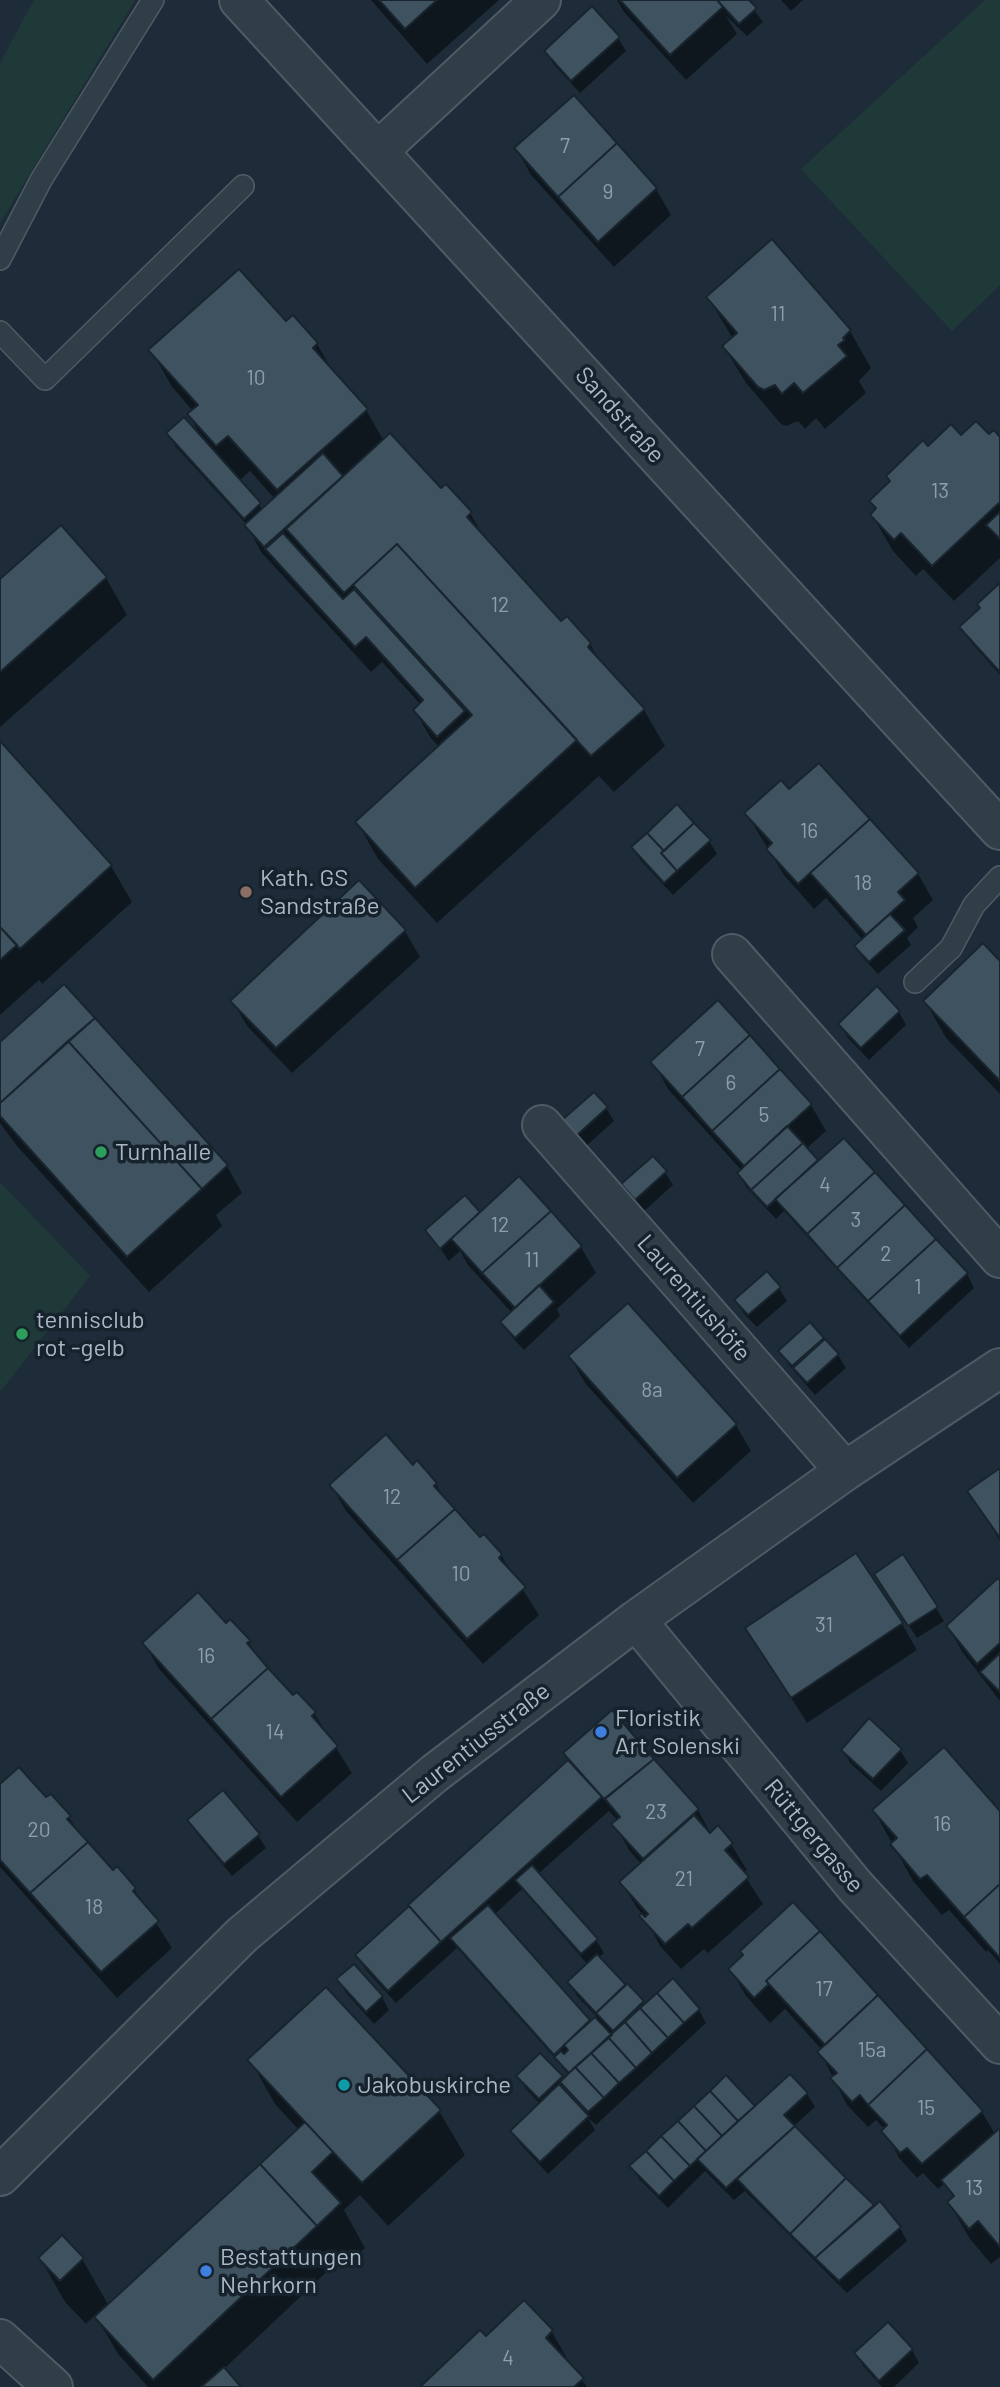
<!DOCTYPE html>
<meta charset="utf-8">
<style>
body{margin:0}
canvas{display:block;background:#1d2c38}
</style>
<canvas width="1000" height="2387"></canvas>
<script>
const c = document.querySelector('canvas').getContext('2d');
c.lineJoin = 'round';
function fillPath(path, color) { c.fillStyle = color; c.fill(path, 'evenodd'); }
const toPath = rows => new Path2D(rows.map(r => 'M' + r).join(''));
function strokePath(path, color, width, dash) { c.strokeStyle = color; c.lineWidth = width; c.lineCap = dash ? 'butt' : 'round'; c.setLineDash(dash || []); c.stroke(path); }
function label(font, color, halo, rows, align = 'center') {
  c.font = font + ' Barlow,sans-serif'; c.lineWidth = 7; c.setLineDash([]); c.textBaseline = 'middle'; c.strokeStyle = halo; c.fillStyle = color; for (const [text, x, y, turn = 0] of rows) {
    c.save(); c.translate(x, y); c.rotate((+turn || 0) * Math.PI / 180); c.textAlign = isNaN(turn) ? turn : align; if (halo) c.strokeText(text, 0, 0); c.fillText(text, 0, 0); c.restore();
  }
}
fillPath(toPath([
 [34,0,135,0,0,223,0,63],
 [985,0,1000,0,1000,285,952,331,801,169],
 [0,1182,90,1276,0,1392]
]), '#1f3938');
fillPath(toPath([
 [371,0,499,0,427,64],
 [617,0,747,0,763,22,747,36,726,16,737,34,686,80,624,12],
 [781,0,803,0,791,11],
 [618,38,626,51,580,93,554,65,546,51],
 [574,97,656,189,671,215,614,267,531,175,516,148],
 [708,297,850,331,871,368,859,381,866,393,825,429,816,418,805,429,798,421,786,426,781,424,746,383,724,347,733,339],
 [293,317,317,344,335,375,366,410,384,441,441,491,470,513,487,542,561,624,590,644,601,663,644,710,665,746,614,792,599,776,437,923,378,859,357,822,439,747,430,737,415,711,421,705,382,662,371,672,261,552,247,525,176,447,169,434,201,437,189,415,193,411,172,387,151,350,286,324],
 [250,471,275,499,263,510,239,481],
 [961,437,1000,439,1000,558,954,601,923,569,916,576,893,551,872,515,876,510,871,501,928,449],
 [106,578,127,615,0,727,0,581],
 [1000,585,1000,675,969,640,961,627,981,609],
 [0,744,111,866,132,902,42,984,39,980,0,1015],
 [819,765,918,874,933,900,913,918,918,927,907,938,911,945,878,974,864,959,856,946,863,940,826,898,814,909,784,875,746,813,789,792],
 [709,841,717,854,673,895,641,861,633,848],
 [359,883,405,931,420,957,292,1073,248,1027,232,1001],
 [1000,963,1000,1094,946,1038,925,1001],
 [64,986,227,1166,242,1193,216,1215,222,1226,149,1292,17,1146,0,1123,0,1044],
 [899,1012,906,1025,869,1060,848,1038,840,1025],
 [653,1062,811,1105,826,1131,806,1149,818,1162,844,1140,967,1274,974,1288,909,1348,784,1211,776,1219,746,1187,739,1174,742,1171,668,1089],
 [606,1108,614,1121,584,1148,572,1134],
 [665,1172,673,1185,643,1212,623,1185],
 [519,1179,581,1247,596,1273,557,1309,560,1316,524,1350,510,1335,502,1322,512,1313,468,1265,460,1251,449,1261,427,1231,465,1197,480,1214],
 [779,1288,787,1301,757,1327,744,1314,736,1301],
 [823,1339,838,1355,846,1368,815,1395,788,1364,780,1351],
 [570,1357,736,1425,751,1451,693,1503,585,1383],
 [413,1467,436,1484,446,1502,479,1539,484,1536,501,1555,539,1615,483,1664,346,1511,331,1485],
 [1000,1471,1000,1541,970,1492],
 [1000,1584,1000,1701,963,1653,948,1627],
 [884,1588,936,1608,944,1621,917,1638],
 [230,1621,249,1642,260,1662,293,1697,314,1713,352,1773,297,1822,159,1669,144,1643,226,1625],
 [902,1624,917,1650,807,1723,747,1628],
 [611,1713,698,1810,711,1834,731,1844,747,1870,743,1873,763,1904,708,1953,704,1949,681,1969,660,1946,646,1919,637,1908,621,1882,641,1864,629,1850,614,1824,618,1821,609,1811,538,1874,596,1940,604,1953,598,1958,645,2006,699,2010,706,2023,596,2125,588,2118,595,2130,548,2174,520,2144,513,2131,540,2104,526,2089,518,2076,540,2055,563,2081,569,2076,561,2065,457,1948,396,2003,365,1969,357,1955,570,1761,565,1753],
 [522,1889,588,1965,569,1983,577,1996,597,2017,591,2023,494,1915],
 [843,1750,900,1750,908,1763,881,1791,850,1763],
 [0,1786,46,1799,69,1817,81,1837,113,1873,134,1889,172,1948,117,1998,0,1867],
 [874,1811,1000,1813,1000,1964,988,1950,986,1952,949,1910,942,1915,913,1881],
 [189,1821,258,1835,266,1848,232,1876,197,1834],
 [793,1904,982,2112,995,2134,1000,2131,1000,2257,991,2264,970,2239,949,2203,954,2198,945,2183,938,2189,923,2173,917,2178,899,2158,885,2130,876,2120,868,2127,847,2105,820,2052,822,2050,785,2009,770,2023,746,1996,730,1969],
 [339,1980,382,1997,389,2010,374,2024,346,1993],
 [250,2060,439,2111,465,2155,388,2226,360,2195,344,2210,365,2248,343,2269,337,2262,224,2369,240,2387,148,2387,118,2354,95,2315,86,2324,65,2302,40,2258,82,2259,109,2306,299,2130,275,2104],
 [790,2077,807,2094,815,2107,794,2126,874,2208,900,2228,907,2241,847,2293,745,2191,734,2200,705,2171,668,2208,639,2179,632,2166,726,2078,755,2108],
 [524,2302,552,2332,573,2369,587,2387,423,2387,486,2338],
 [912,2350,919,2363,894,2387,882,2387,863,2366,856,2353]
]), '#0007');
const building = toPath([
 [379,0,437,0,405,29,379,0],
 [620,0,717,0,723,7,670,55,620,0],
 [717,0,749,0,757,8,739,24,717,0],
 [592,6,620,37,571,81,544,51,592,6],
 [574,95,617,143,558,197,514,148,574,95],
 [617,143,657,188,598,242,558,197,617,143],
 [772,239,851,330,843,338,845,340,838,345,847,356,803,393,794,383,782,394,775,385,764,390,758,387,722,346,737,333,706,297,772,239],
 [239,269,286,321,293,315,318,343,313,348,368,409,277,490,228,436,216,446,187,414,198,405,148,350,239,269],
 [184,417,261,503,244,519,166,433,184,417],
 [976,421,989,434,994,430,1000,437,1000,502,932,566,901,533,894,540,870,515,876,508,869,501,890,481,886,476,923,440,928,446,951,424,961,435,976,421],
 [390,433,441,488,446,484,472,512,467,517,561,621,567,616,591,643,588,647,645,709,591,756,397,544,344,593,286,529,390,433],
 [323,453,343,476,264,547,244,525,323,453],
 [1000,512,1000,539,986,525,1000,512],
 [61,525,107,577,0,672,0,579,61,525],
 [283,533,343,599,354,589,465,711,437,737,413,710,423,700,366,637,355,647,265,549,283,533],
 [397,544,577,740,415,888,355,822,472,715,353,585,397,544],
 [1000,583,1000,672,959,627,980,608,977,604,1000,583],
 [0,741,112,865,20,949,0,927,0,741],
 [819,763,870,819,798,884,766,849,772,843,744,813,781,780,789,789,819,763],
 [677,804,694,823,664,851,647,833,677,804],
 [870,819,919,873,898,892,905,900,866,935,810,873,870,819],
 [694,823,711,840,677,871,661,853,694,823],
 [647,833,664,851,661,853,677,871,664,883,631,847,647,833],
 [359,880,406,930,276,1048,230,1001,359,880],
 [890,914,905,930,869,962,854,946,890,914],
 [0,927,17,945,0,960,0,927],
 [983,943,1000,961,1000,1081,923,1001,983,943],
 [64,984,95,1018,0,1103,0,1042,64,984],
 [877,986,900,1011,861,1048,838,1024,877,986],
 [718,1000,750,1035,682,1097,650,1062,718,1000],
 [95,1018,228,1165,202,1189,68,1041,95,1018],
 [750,1035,780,1069,712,1131,682,1097,750,1035],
 [68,1041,202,1189,127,1257,0,1116,0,1103,68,1041],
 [780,1069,812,1104,744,1166,712,1131,780,1069],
 [594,1092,608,1107,576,1136,562,1120,594,1092],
 [787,1126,803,1143,751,1190,737,1173,787,1126],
 [844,1138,875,1172,807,1234,775,1199,844,1138],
 [803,1143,818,1160,767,1207,751,1190,803,1143],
 [653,1156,667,1171,635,1200,621,1184,653,1156],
 [875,1172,905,1205,837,1268,807,1234,875,1172],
 [519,1176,551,1211,482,1273,451,1239,519,1176],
 [465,1195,480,1212,440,1249,425,1230,465,1195],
 [905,1205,936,1239,868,1301,837,1268,905,1205],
 [551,1211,582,1246,515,1308,482,1273,551,1211],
 [936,1239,968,1273,900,1336,868,1301,936,1239],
 [767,1271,781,1287,748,1315,734,1300,767,1271],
 [539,1285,554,1302,515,1338,500,1322,539,1285],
 [628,1303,737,1424,677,1478,568,1356,628,1303],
 [810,1322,824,1338,792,1366,778,1351,810,1322],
 [825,1339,839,1354,807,1383,793,1368,825,1339],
 [386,1434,413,1465,417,1460,437,1483,434,1486,455,1509,397,1560,329,1485,386,1434],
 [1000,1468,1000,1538,967,1491,1000,1468],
 [455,1509,480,1537,484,1534,502,1554,499,1558,526,1587,467,1639,397,1560,455,1509],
 [856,1553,903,1623,791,1698,745,1628,856,1553],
 [903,1554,938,1607,908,1626,874,1574,903,1554],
 [998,1578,1000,1581,1000,1643,977,1664,946,1626,998,1578],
 [198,1592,226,1623,230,1619,251,1641,247,1643,268,1668,211,1719,142,1643,198,1592],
 [1000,1653,1000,1692,980,1672,1000,1653],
 [268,1668,293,1695,297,1692,316,1712,312,1716,338,1746,281,1797,211,1719,268,1668],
 [612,1710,654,1759,604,1799,563,1753,612,1710],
 [869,1718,902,1749,873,1779,841,1750,869,1718],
 [944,1747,1000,1811,1000,1884,964,1917,927,1875,920,1879,890,1844,897,1838,872,1810,944,1747],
 [654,1759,699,1809,643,1859,611,1824,620,1817,605,1799,654,1759],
 [568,1760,602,1797,441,1942,408,1905,568,1760],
 [19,1767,46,1797,51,1794,71,1816,67,1819,88,1842,30,1893,0,1860,0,1784,19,1767],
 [223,1790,260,1834,224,1864,187,1820,223,1790],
 [694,1815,710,1833,718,1825,733,1843,725,1850,749,1877,692,1928,688,1924,665,1944,639,1916,641,1913,645,1917,648,1914,619,1882,694,1815],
 [88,1842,113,1870,117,1866,136,1888,133,1891,159,1921,101,1972,30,1893,88,1842],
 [532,1865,598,1939,581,1954,515,1880,532,1865],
 [1000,1884,1000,1958,964,1917,1000,1884],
 [793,1902,820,1931,766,1981,769,1984,754,1998,728,1969,743,1955,740,1951,793,1902],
 [488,1905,590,2020,554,2055,450,1938,488,1905],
 [409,1906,441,1942,388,1991,355,1955,409,1906],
 [820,1931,878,1995,825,2045,766,1981,820,1931],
 [597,1954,626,1985,596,2013,567,1982,597,1954],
 [354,1964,383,1996,366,2012,336,1979,354,1964],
 [673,1978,700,2009,684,2023,657,1993,673,1978],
 [627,1983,644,2001,613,2031,596,2013,627,1983],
 [326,1987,441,2110,362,2183,247,2060,326,1987],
 [657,1993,684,2023,668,2038,640,2008,657,1993],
 [878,1995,927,2049,868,2105,860,2095,852,2102,830,2078,837,2073,817,2052,878,1995],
 [640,2008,668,2038,652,2053,625,2022,640,2008],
 [595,2017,612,2035,569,2073,554,2057,561,2051,564,2054,568,2050,564,2045,595,2017],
 [625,2022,652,2053,636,2068,608,2037,625,2022],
 [608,2037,636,2068,619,2083,591,2053,608,2037],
 [927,2049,983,2111,922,2164,907,2148,900,2153,881,2131,887,2125,868,2105,927,2049],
 [540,2053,563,2076,539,2099,516,2076,540,2053],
 [591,2053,619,2083,604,2098,575,2067,591,2053],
 [575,2067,604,2098,588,2112,560,2082,575,2067],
 [790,2074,808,2093,784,2115,795,2126,726,2188,697,2159,790,2074],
 [726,2075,755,2106,738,2121,710,2091,726,2075],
 [559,2084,589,2116,540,2162,510,2131,559,2084],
 [710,2091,738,2121,722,2136,694,2106,710,2091],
 [694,2106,722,2136,706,2151,678,2121,694,2106],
 [678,2121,706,2151,690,2166,661,2136,678,2121],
 [305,2122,333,2152,312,2172,341,2203,317,2226,260,2164,305,2122],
 [795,2126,846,2178,790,2234,737,2179,795,2126],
 [1000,2128,1000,2247,978,2221,969,2229,947,2202,954,2196,941,2180,1000,2128],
 [661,2136,690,2166,674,2181,646,2151,661,2136],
 [646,2151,674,2181,659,2196,629,2166,646,2151],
 [260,2164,317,2226,153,2380,94,2317,260,2164],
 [846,2178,874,2205,815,2258,790,2234,846,2178],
 [880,2201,901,2227,839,2281,815,2258,880,2201],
 [62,2235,84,2258,60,2281,38,2258,62,2235],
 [524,2300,553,2330,546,2338,584,2378,574,2387,420,2387,480,2330,486,2336,524,2300],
 [888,2322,913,2349,879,2381,854,2353,888,2322],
 [224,2367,241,2387,201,2387,224,2367]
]);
fillPath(building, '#3f5260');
strokePath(building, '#18242e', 2);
const service = toPath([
 [0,259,41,180,153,0],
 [0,332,45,379,243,186],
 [915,982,951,948,974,905,1000,877]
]);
const minor = toPath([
 [239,0,1000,830],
 [378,151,541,0],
 [732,954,1000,1258],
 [542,1125,845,1471],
 [636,1620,855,1886,1000,2044],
 [0,2176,242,1935,435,1773,636,1620,845,1471,1000,1368],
 [0,2339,53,2387]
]);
strokePath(service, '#4e5b66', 24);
strokePath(minor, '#4e5b66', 42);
strokePath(service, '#303e48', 21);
strokePath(minor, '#303e48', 38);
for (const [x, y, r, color] of [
 [246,892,7,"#8d6e63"],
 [101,1152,7,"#2e9e5b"],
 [22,1334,7,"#2e9e5b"],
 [601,1732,7,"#3f7fe0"],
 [344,2085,7,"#0f9aa8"],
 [206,2271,7,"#3f7fe0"]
]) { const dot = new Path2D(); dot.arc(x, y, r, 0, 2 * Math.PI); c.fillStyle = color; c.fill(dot); strokePath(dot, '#16222c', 2.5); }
label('21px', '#8f9eac', null, [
 ["7",565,146],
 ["9",608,192],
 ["11",778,314],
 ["10",256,378],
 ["13",940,491],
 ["12",500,605],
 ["16",809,831],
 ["18",863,883],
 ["7",700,1049],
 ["6",731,1083],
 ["5",764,1115],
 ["4",825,1185],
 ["3",856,1220],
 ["12",500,1225],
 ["2",886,1254],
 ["11",532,1260],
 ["1",918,1287],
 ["8a",652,1390],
 ["12",392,1497],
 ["10",461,1574],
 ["31",824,1625],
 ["16",206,1656],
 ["14",275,1732],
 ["23",656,1812],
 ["16",942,1824],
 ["20",39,1830],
 ["21",684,1879],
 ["18",94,1907],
 ["17",824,1989],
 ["15a",872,2050],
 ["15",926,2108],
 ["13",974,2188],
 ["4",508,2358]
]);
label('24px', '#aab8c6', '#16222c', [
 ["Sandstraße",620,415,48],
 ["Laurentiushöfe",694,1298,49],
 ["Laurentiusstraße",476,1743,-38],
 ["Rüttgergasse",814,1836,50]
]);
label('24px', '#aab8c6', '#16222c', [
 ["Kath. GS",260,878],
 ["Sandstraße",260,906],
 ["Turnhalle",115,1152],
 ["tennisclub",36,1320],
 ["rot -gelb",36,1348],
 ["Floristik",615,1718],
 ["Art Solenski",615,1746],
 ["Jakobuskirche",358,2085],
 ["Bestattungen",220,2257],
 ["Nehrkorn",220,2285]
], 'left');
</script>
